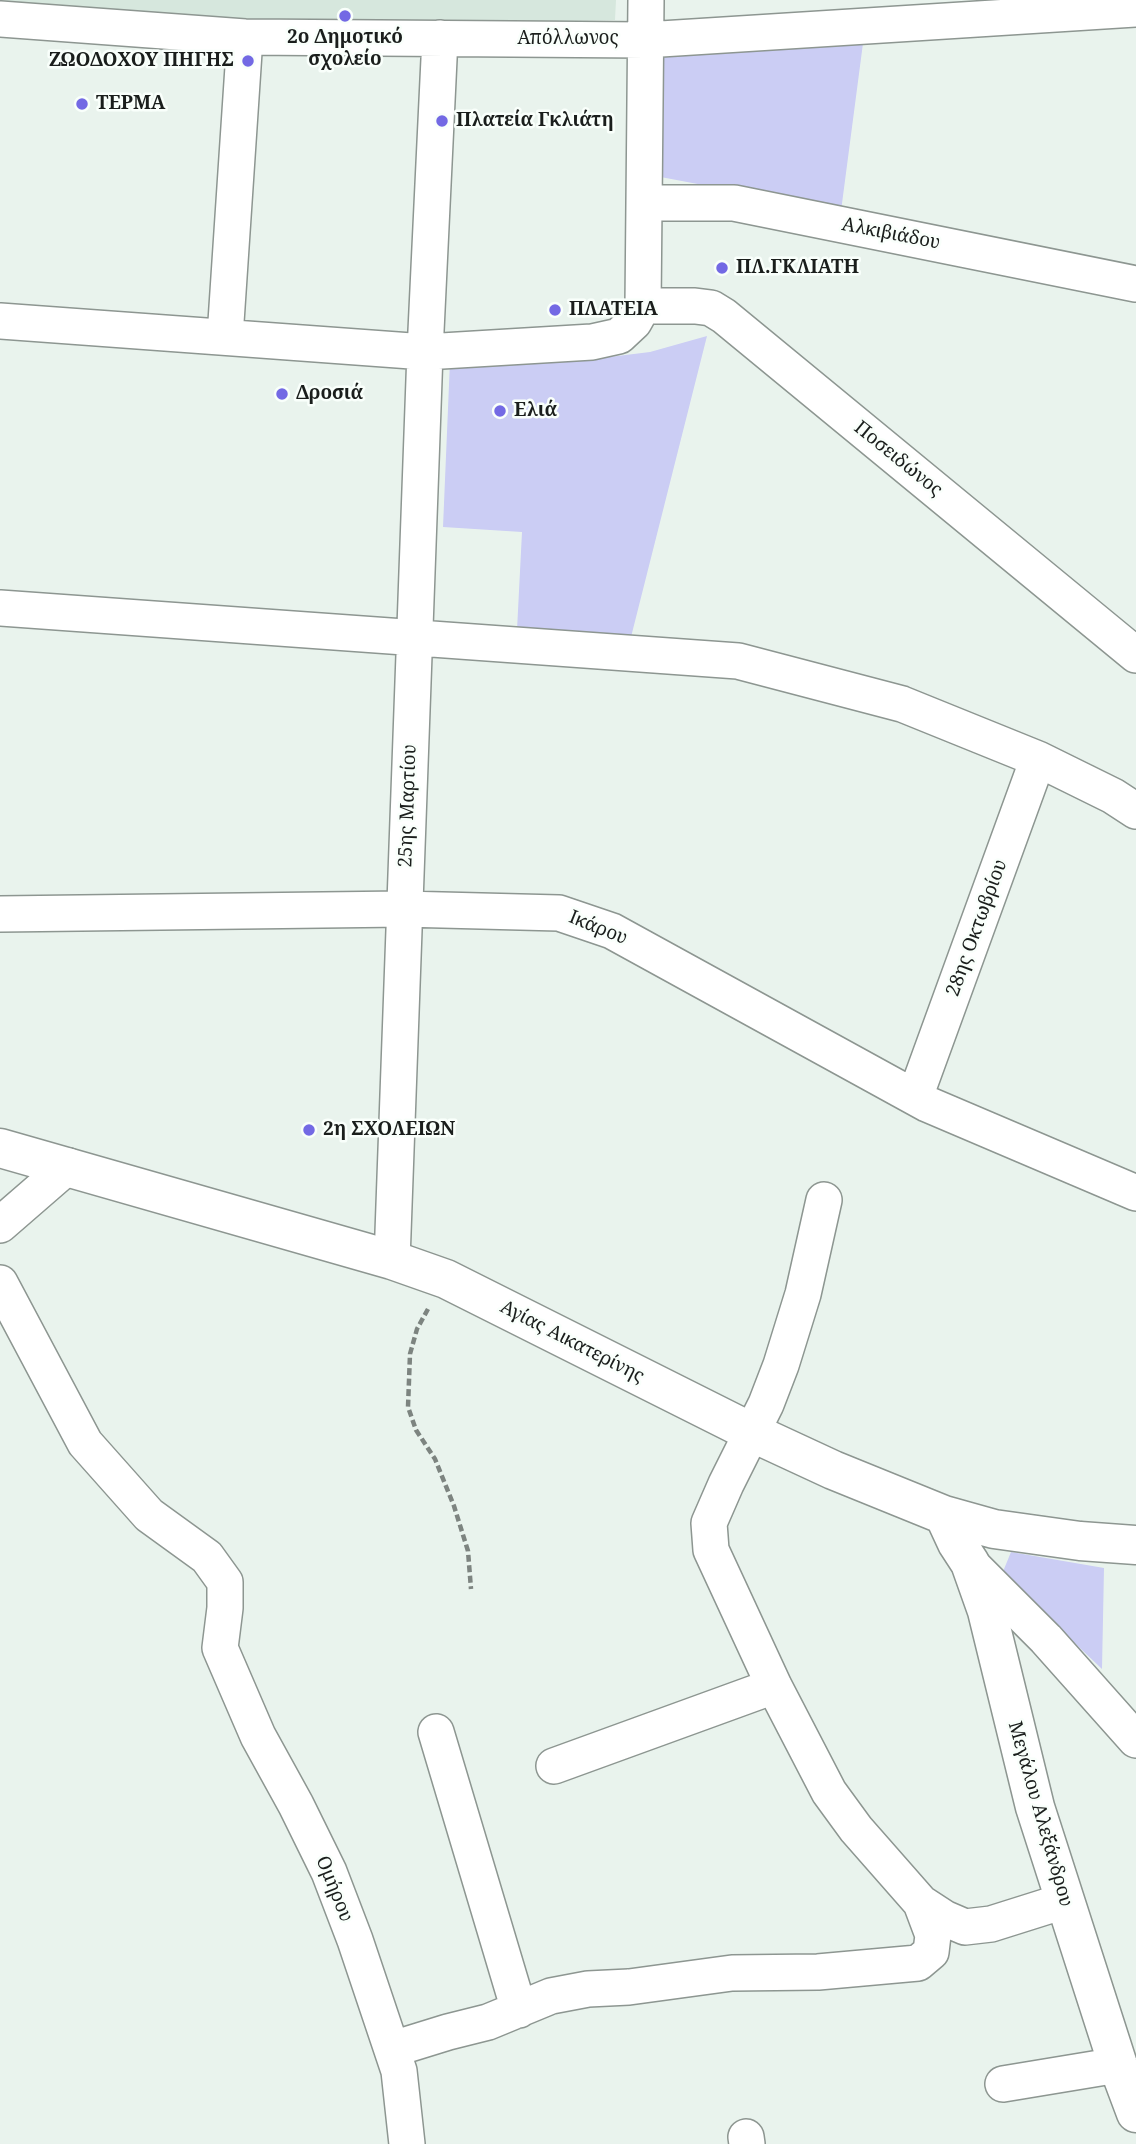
<!DOCTYPE html>
<meta charset="utf-8">
<style>
body{margin:0}
canvas{display:block;background:#e9f3ed}
</style>
<canvas width="1136" height="2144"></canvas>
<script>
const c = document.querySelector('canvas').getContext('2d');
c.lineJoin = 'round';
function fillPath(path, color) { c.fillStyle = color; c.fill(path, 'evenodd'); }
const toPath = rows => new Path2D(rows.map(r => 'M' + r).join(''));
function strokePath(path, color, width, dash) { c.strokeStyle = color; c.lineWidth = width; c.lineCap = dash ? 'butt' : 'round'; c.setLineDash(dash || []); c.stroke(path); }
function label(font, color, halo, rows, align = 'center') {
  c.font = font + ' "Noto Serif",serif'; c.lineWidth = 5; c.setLineDash([]); c.textBaseline = 'middle'; c.strokeStyle = halo; c.fillStyle = color; for (const [text, x, y, turn = 0] of rows) {
    c.save(); c.translate(x, y); c.rotate((+turn || 0) * Math.PI / 180); c.textAlign = isNaN(turn) ? turn : align; if (halo) c.strokeText(text, 0, 0); c.fillText(text, 0, 0); c.restore();
  }
}
fillPath(toPath([
 [0,0,616,0,615,20,250,26,0,11]
]), '#d6e7dd');
fillPath(toPath([
 [658,28,865,28,841,211,650,175],
 [707,336,630,641,517,630,522,532,443,527,450,361,593,359,650,352],
 [1011,1552,1104,1568,1102,1669,1002,1574]
]), '#cbcdf4');
const street = toPath([
 [0,19,245,37,645,40,1136,9],
 [644,203,734,203,1136,284],
 [643,306,695,306,711,308,724,316,1136,655],
 [0,321,425,352,592,342,619,336,634,322,643,306,646,0],
 [225,337,245,37],
 [0,608,738,661,902,704,1038,759,1113,796,1136,811],
 [0,914,403,909,559,913,612,931,927,1104,1136,1193],
 [915,1097,1038,759],
 [824,1200,803,1294,781,1365,766,1404,726,1484,709,1523,711,1550,774,1686,829,1792,856,1829,921,1903,944,1918,965,1927,991,1924,1064,1901],
 [0,1225,68,1166],
 [392,1260,425,352,440,38],
 [0,1283,85,1443,149,1515,207,1557,225,1582,225,1608,220,1648,258,1736,296,1805,329,1872,355,1940,399,2071,407,2144],
 [970,1563,1046,1639,1136,1740],
 [436,1732,519,2010],
 [554,1766,774,1686],
 [393,2049,448,2032,488,2022,551,1996,588,1989,629,1987,732,1973,818,1972,918,1963,931,1952,933,1935,921,1903],
 [1003,2084,1118,2065],
 [746,2137,747,2144]
]);
const secondary = toPath([
 [0,1148,392,1260,446,1279,751,1432,833,1470,944,1515,994,1529,1080,1541,1136,1545],
 [944,1515,957,1543,970,1563,987,1611,1035,1807,1118,2065,1136,2113]
]);
strokePath(street, '#8d9691', 38);
strokePath(secondary, '#8d9691', 41);
strokePath(toPath([
 [428,1309,417,1329,410,1354,408,1407,416,1430,435,1459,454,1506,468,1551,471,1589]
]), '#7d8480', 4.5, [7, 3.5]);
strokePath(street, '#fff', 35);
strokePath(secondary, '#fff', 38);
for (const [x, y, r, color] of [
 [345,16,7,"#7369e4"],
 [248,61,7,"#7369e4"],
 [82,104,7,"#7369e4"],
 [442,121,7,"#7369e4"],
 [722,268,7,"#7369e4"],
 [555,310,7,"#7369e4"],
 [282,394,7,"#7369e4"],
 [500,411,7,"#7369e4"],
 [309,1130,7,"#7369e4"]
]) { const dot = new Path2D(); dot.arc(x, y, r, 0, 2 * Math.PI); c.fillStyle = color; c.fill(dot); strokePath(dot, '#f9fffb', 2.5); }
label('bold 19px', '#1a1e1c', '#f9fffb', [
 ["2ο Δημοτικό",345,38,"center"],
 ["σχολείο",345,60,"center"],
 ["ΖΩΟΔΟΧΟΥ ΠΗΓΗΣ",234,61,"right"],
 ["ΤΕΡΜΑ",96,104],
 ["Πλατεία Γκλιάτη",456,121],
 ["ΠΛ.ΓΚΛΙΑΤΗ",736,268],
 ["ΠΛΑΤΕΙΑ",569,310],
 ["Δροσιά",296,394],
 ["Ελιά",514,411],
 ["2η ΣΧΟΛΕΙΩΝ",323,1130]
], 'left');
label('19px', '#1a1e1c', '#f9fffb', [
 ["Απόλλωνος",568,39],
 ["Αλκιβιάδου",891,234,11],
 ["Ποσειδώνος",898,459,39],
 ["25ης Μαρτίου",408,806,-88],
 ["Ικάρου",598,928,22],
 ["28ης Οκτωβρίου",977,928,-70],
 ["Αγίας Αικατερίνης",572,1342,27],
 ["Μεγάλου Αλεξάνδρου",1040,1814,74],
 ["Ομήρου",334,1889,68]
]);
</script>
